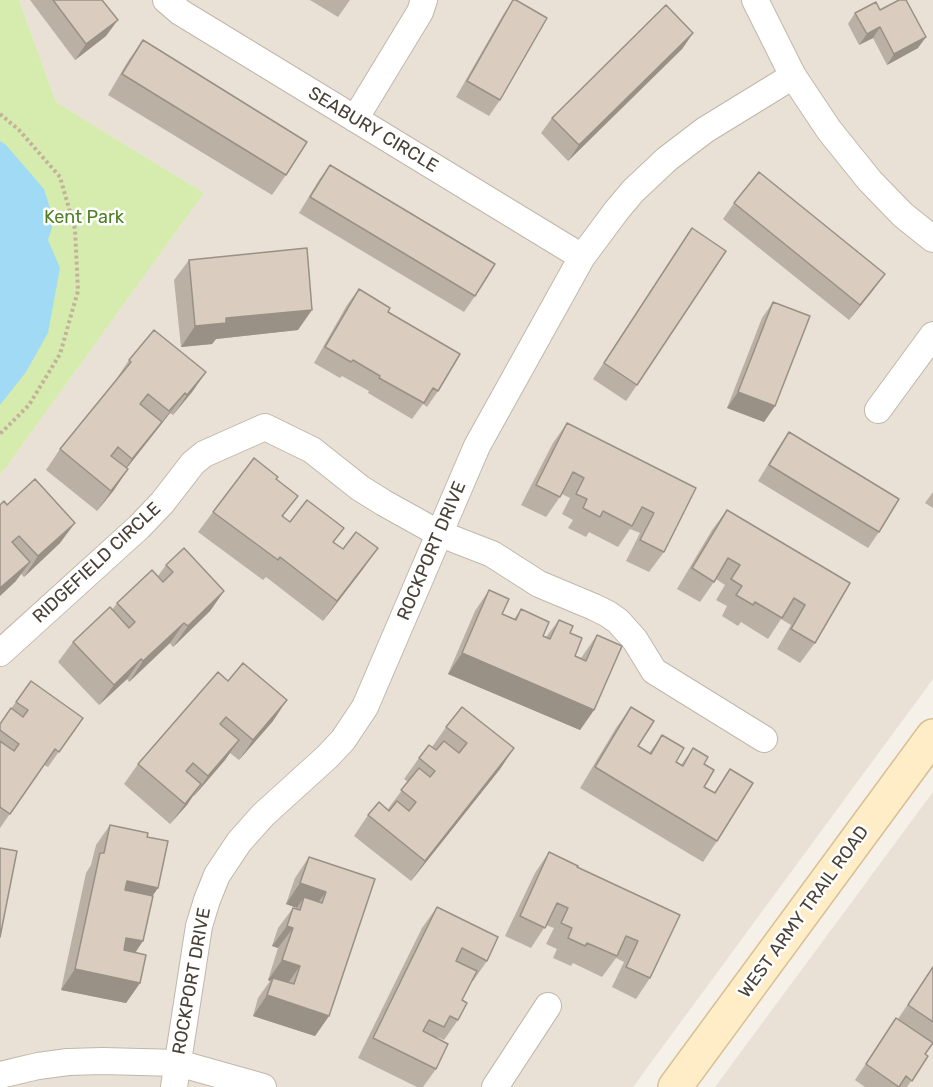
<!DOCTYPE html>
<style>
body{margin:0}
canvas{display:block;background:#f5f0e8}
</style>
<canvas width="933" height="1087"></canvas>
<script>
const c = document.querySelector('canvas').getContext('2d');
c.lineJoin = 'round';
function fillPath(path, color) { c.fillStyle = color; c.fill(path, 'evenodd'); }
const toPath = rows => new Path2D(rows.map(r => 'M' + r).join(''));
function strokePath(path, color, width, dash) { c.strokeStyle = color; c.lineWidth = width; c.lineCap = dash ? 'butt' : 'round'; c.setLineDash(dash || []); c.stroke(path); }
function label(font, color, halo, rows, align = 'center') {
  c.font = font + ' Rubik,sans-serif'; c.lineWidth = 5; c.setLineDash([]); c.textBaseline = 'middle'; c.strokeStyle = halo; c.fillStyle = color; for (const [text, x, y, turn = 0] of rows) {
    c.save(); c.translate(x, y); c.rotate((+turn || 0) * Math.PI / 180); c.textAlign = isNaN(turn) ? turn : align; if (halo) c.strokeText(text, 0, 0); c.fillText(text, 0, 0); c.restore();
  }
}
fillPath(toPath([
 [19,0,933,0,933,679,633,1087,0,1087,0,474,5,469,204,193,56,102],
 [933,792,933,1087,715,1087]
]), '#e9e1d5');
fillPath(toPath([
 [0,0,19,0,56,102,204,193,5,469,0,474]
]), '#d5ecae');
fillPath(toPath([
 [0,141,6,145,44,189,54,221,48,240,60,268,48,333,26,372,0,405]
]), '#a0daf5');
const minor = toPath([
 [166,0,180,12,582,257],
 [755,0,793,76,829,130,870,181,903,215,933,239],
 [355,119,420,12,424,0],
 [878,410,933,335],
 [0,653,139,527,162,503,193,463,204,454,265,427,312,450,360,488,384,503,438,533,492,554,539,584,594,607,608,614,618,621,635,640,654,671,764,739],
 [0,1075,38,1066,68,1062,103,1061,178,1063,263,1087],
 [174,1087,199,926,207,900,217,875,239,842,263,815,327,757,343,740,365,707,477,446,582,257,617,210,633,191,667,159,705,130,793,76],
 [495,1087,548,1006]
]);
const secondary = toPath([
 [675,1087,933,736]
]);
strokePath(minor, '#c1b7a9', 28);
strokePath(secondary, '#d8c095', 36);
strokePath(toPath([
 [0,114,19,130,60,177,75,229,78,291,60,354,29,405,0,434]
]), '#c4b19a', 4, [3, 3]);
strokePath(minor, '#fff', 26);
strokePath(secondary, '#ffedc8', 33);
fillPath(toPath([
 [30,0,102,0,106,36,75,60],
 [310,0,350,0,338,17],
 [513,0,500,100,489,116,456,97,503,15],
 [880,10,918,48,887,65,873,38,859,45,848,24,855,13],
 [693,33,682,49,568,161,541,133,552,118],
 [143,40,286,175,272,195,108,95,128,61],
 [330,165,475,296,464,312,299,213,319,180],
 [734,203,874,289,849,320,723,219],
 [692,228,637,385,626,401,593,379],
 [189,260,298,330,216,339,212,344,181,347,174,280],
 [359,289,388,312,438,391,427,407,423,404,412,419,368,393,369,391,342,376,340,378,314,363,347,305],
 [773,302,775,406,764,422,727,408,762,318],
 [129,360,206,372,192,392,173,415,170,413,156,431,127,468,128,469,114,490,97,511,46,470,60,449,115,381],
 [567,423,696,488,664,552,649,572,626,561,640,533,630,529,618,547,589,532,586,537,568,528,573,520,562,514,570,498,562,494,546,517,521,505,553,443],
 [789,432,879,532,868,548,758,481,778,448],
 [276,479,284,517,290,522,334,542,363,569,323,621,266,577,263,580,198,532,213,512],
 [933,492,933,508,925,503],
 [7,505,60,543,24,577,21,574,15,582],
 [727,510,850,583,815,643,800,663,777,649,791,625,781,619,768,639,741,622,738,626,722,616,727,606,716,600,725,585,716,579,700,602,677,589,712,530],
 [166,565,224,591,210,611,173,647,170,643,129,682,127,679,99,705,58,662,73,642,112,610,117,603,158,576],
 [489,590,502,614,514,619,521,609,543,636,546,637,559,620,570,633,575,656,581,658,597,635,594,710,580,730,448,674,475,611],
 [218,672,273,721,239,760,230,753,225,760,194,796,193,796,170,824,124,784,138,764],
 [31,681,83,718,48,767,44,765,0,828,0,724],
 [631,707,638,746,649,753,662,735,676,762,681,765,693,748,704,764,704,787,714,793,730,769,717,841,703,862,580,788,616,728],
 [446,727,514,748,500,769,411,881,354,836,368,815,388,809,408,782,404,779,419,758,432,747],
 [110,825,147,837,158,888,152,896,136,952,140,983,126,1003,61,990,86,873,91,865,96,845],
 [549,852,577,867,680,915,650,978,636,999,612,987,624,962,616,958,602,977,573,963,571,966,553,958,557,949,546,944,554,928,546,925,531,948,505,936,535,873],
 [309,857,375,879,329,1016,315,1036,253,1016,258,998,270,981,268,980,278,948,272,946,278,928,293,908,296,909,297,908,286,904,295,878],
 [437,907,487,961,473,981,472,981,462,1000,458,1020,444,1040,437,1037,436,1038,436,1069,423,1087,417,1087,358,1058,422,928],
 [933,966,933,1045,932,1044,925,1054,928,1056,907,1087,865,1087,855,1080,896,1018,898,1019]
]), '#bbb0a4');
fillPath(toPath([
 [118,20,106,36,75,60,86,44],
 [880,27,873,38,859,45,867,34],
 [693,33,682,49,568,161,579,145],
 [926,37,918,48,887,65,894,54],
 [885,274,874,289,849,320,860,305],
 [312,310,298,330,216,339,212,344,181,347,195,326,226,318],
 [206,372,192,392,173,415,187,395],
 [738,392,775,406,764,422,727,408],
 [185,393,170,413,118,479,132,459],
 [128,469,114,490,97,511,111,491],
 [75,523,60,543,24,577,38,556],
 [378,548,363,569,323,621,337,601],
 [30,562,15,582,0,596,0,588],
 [224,591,210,611,173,647,188,626],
 [184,623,170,643,129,682,143,661],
 [462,653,594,710,580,730,448,674],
 [141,659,127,679,99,705,114,685],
 [287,700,273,721,239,760,253,740],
 [239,740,225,760,194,796,208,776],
 [514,748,500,769,411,881,425,861],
 [201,784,187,805,170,824,185,804],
 [127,881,158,888,144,908,112,901],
 [300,883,326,892,311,912,304,897,297,908,286,904],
 [287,926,293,928,278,948,272,946],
 [126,938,143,941,129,962,112,958],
 [282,960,300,966,286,986,273,978,270,981,268,980],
 [75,969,140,983,126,1003,61,990],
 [267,995,329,1016,315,1036,253,1016]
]), '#999086');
const building = toPath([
 [53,0,102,0,118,20,86,44,53,0],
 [513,0,516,0,547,18,500,100,467,81,513,0],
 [899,0,906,0,926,37,894,54,880,27,867,34,855,13,876,2,880,10,899,0],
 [666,5,693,33,579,145,552,118,666,5],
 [143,40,307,142,286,175,122,74,143,40],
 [330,165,495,264,475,296,310,197,330,165],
 [759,172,885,274,860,305,734,203,759,172],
 [692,228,726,251,637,385,604,363,692,228],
 [307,248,312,310,226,318,226,323,195,326,189,260,307,248],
 [359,289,390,308,388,312,460,354,438,391,433,388,424,403,379,378,380,376,353,360,351,362,325,347,359,289],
 [773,302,810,316,775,406,738,392,773,302],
 [154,330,206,372,187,395,185,393,169,411,148,394,140,404,162,422,132,459,118,447,111,456,128,469,111,491,60,449,131,362,129,360,154,330],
 [567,423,696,488,664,552,640,540,654,513,642,507,632,526,603,511,600,517,583,508,587,499,576,494,584,478,573,472,560,497,536,485,567,423],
 [789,432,899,499,879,532,769,465,789,432],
 [254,458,278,477,276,479,298,496,282,516,290,522,307,500,344,528,333,542,343,549,356,532,378,548,337,601,280,557,278,560,213,512,254,458],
 [35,479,75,523,38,556,19,536,12,542,30,562,0,588,0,505,4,501,7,505,35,479],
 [727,510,850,583,815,643,791,629,805,605,794,598,782,618,755,602,753,605,736,595,742,586,731,579,740,565,728,558,714,582,692,568,727,510],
 [184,548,224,591,188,626,184,623,143,661,141,659,114,685,73,642,110,607,129,628,135,622,117,603,152,570,163,582,173,572,166,565,184,548],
 [489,590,509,599,502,614,516,620,521,609,549,622,543,636,550,639,559,620,573,626,570,633,582,638,575,656,586,661,597,635,622,646,594,710,462,653,489,590],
 [243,663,287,700,253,740,226,717,220,724,239,740,208,776,193,763,186,771,201,784,185,804,138,764,218,672,228,681,243,663],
 [31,681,83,718,59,752,55,749,10,814,0,807,0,741,14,751,19,744,0,730,0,724,11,708,23,717,28,710,16,702,31,681],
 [462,707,514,748,425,861,368,815,379,802,389,811,397,801,409,811,416,802,401,790,419,768,430,777,435,771,419,758,429,745,436,750,444,741,459,753,467,743,446,727,462,707],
 [631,707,654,721,638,746,651,754,662,735,684,748,676,762,683,766,693,748,708,757,704,764,714,770,704,787,715,793,730,769,753,783,717,841,595,767,631,707],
 [110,825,148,833,147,837,168,841,158,888,127,881,125,890,153,896,143,941,126,938,124,950,146,955,140,983,75,969,100,853,104,853,110,825],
 [0,848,17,851,0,937,0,848],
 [549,852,578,866,577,867,680,915,650,978,626,967,638,941,626,936,617,956,587,943,585,946,568,938,572,928,561,923,568,908,557,903,545,928,520,916,549,852],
 [309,857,375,879,329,1016,267,995,273,978,294,984,300,966,282,960,293,928,287,926,293,908,300,910,304,897,322,903,326,892,300,883,309,857],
 [437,907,498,937,487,961,462,948,456,961,477,971,462,1000,467,1003,458,1020,450,1016,444,1027,429,1020,423,1031,448,1044,436,1069,373,1038,437,907],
 [933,967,933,1022,908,1005,933,967],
 [896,1018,933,1043,925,1054,928,1056,912,1081,906,1076,899,1087,866,1064,896,1018]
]);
fillPath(building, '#dacdbf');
strokePath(building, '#999086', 1.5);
label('18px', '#494036', '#fff', [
 ["SEABURY CIRCLE",373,130,31],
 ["ROCKPORT DRIVE",432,551,-67],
 ["RIDGEFIELD CIRCLE",97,563,-43],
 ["WEST ARMY TRAIL ROAD",804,912,-54],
 ["ROCKPORT DRIVE",192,981,-80]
]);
label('18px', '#4e7f24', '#fff', [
 ["Kent Park",84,218]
]);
</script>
